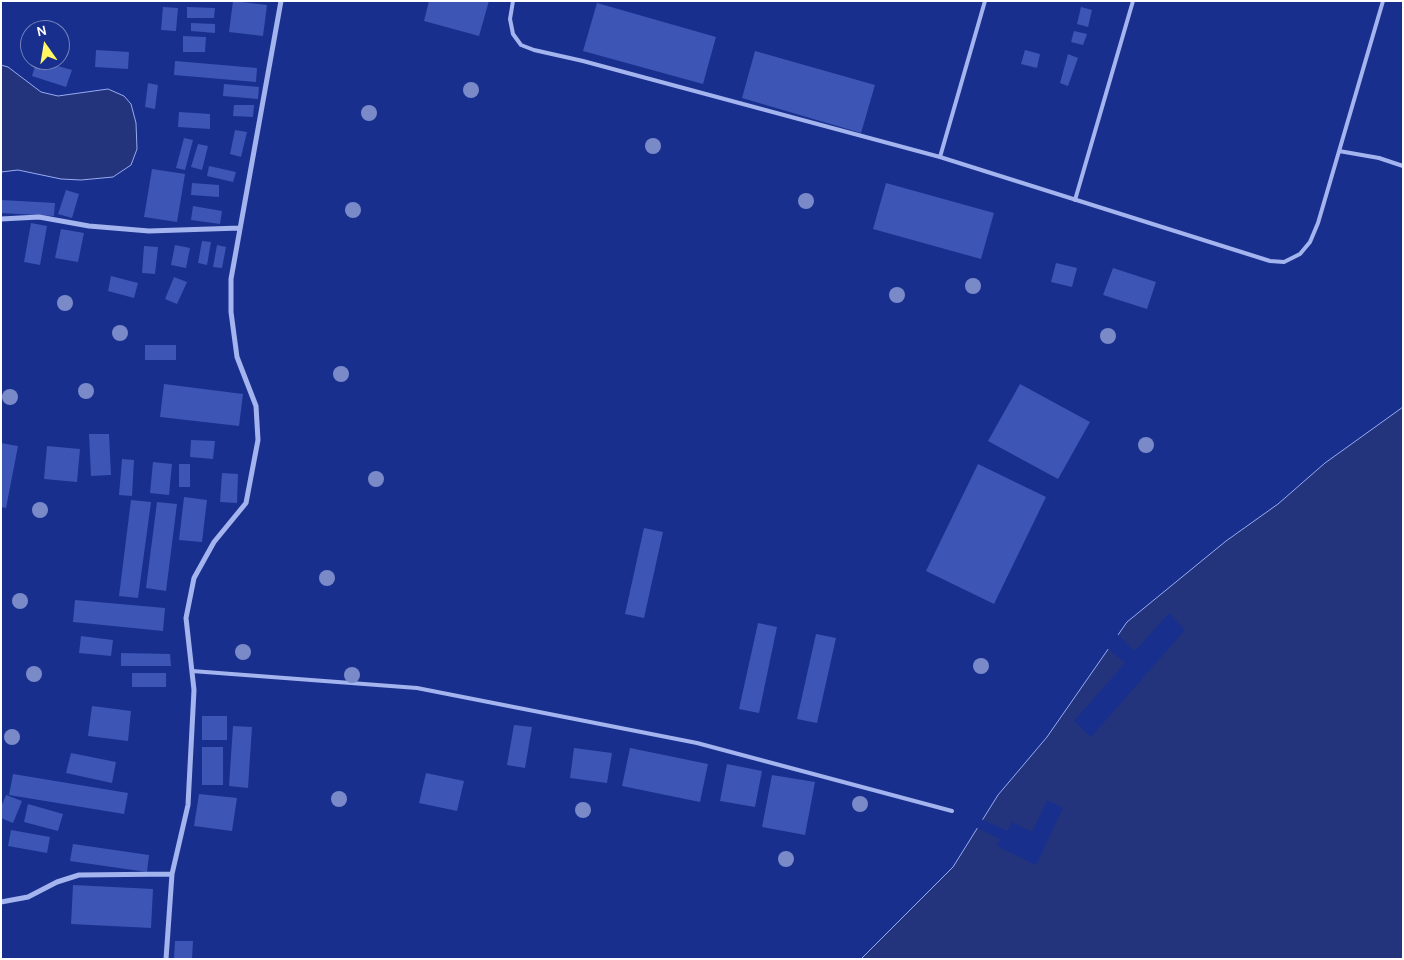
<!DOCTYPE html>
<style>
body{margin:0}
#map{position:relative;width:1404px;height:960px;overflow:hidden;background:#182f8d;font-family:Karla,sans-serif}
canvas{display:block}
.frame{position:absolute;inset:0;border:2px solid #fff;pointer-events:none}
.north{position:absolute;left:20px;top:20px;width:50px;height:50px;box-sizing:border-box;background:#182f8d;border:1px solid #7482bb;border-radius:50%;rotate:347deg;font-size:14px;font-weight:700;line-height:20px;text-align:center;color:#fff}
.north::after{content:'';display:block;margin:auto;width:18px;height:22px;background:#fff862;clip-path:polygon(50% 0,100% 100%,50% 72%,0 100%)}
</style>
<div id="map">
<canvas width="1404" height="960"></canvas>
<div class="frame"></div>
<div class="north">N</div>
</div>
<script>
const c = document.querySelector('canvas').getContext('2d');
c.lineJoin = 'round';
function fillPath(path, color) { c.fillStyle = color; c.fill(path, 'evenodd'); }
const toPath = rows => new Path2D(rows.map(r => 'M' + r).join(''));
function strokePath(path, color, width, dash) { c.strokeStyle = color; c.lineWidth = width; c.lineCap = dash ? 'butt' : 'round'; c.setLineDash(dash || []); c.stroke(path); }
const water = toPath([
 [1,65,8,67,41,92,58,96,108,89,124,96,131,104,136,123,137,149,131,165,113,177,81,180,61,179,18,170,1,172,1,65],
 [1403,407,1403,959,861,959,953,867,998,795,1047,737,1127,622,1226,541,1278,504,1325,463,1403,407]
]);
fillPath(water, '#23347c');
strokePath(water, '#97abf1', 1);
fillPath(toPath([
 [1169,613,1185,630,1091,737,1074,721,1125,663,1107,648,1116,633,1135,651],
 [1047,800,1063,808,1036,865,997,846,1000,839,975,827,981,819,1008,831,1012,822,1032,832]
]), '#182f8d');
fillPath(toPath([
 [233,1,267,5,263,36,229,32],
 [429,1,489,1,479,36,424,21],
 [597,3,716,37,703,84,583,51],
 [163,7,178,8,176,31,161,30],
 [187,7,215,8,214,18,187,18],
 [1081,7,1092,10,1088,27,1077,24],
 [191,23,215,24,215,33,191,31],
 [1074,31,1087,34,1083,45,1071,42],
 [183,36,206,37,205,52,183,52],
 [96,50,129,52,128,69,95,67],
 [1025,50,1040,54,1037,68,1021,64],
 [755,51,875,85,861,133,742,98],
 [1068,54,1078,58,1068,86,1060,83],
 [37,60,72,70,66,87,32,76],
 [175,61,257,68,256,82,174,75],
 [148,83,158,85,155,109,145,107],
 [224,84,259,87,258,99,223,96],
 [234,105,254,105,253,117,233,116],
 [179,112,210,114,210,129,178,127],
 [235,130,247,132,241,157,230,154],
 [184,138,193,140,185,170,176,168],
 [198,144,208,146,202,170,191,167],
 [209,166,236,172,233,182,207,176],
 [152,169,185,174,177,222,144,217],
 [192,183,219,185,219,197,191,195],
 [886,183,994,213,981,259,873,229],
 [66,190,79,194,72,218,58,214],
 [1,200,55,203,54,216,1,213],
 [193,206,222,211,220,224,191,220],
 [31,223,47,226,40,265,24,262],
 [61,229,84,233,78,262,55,258],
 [202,241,211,242,207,265,198,263],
 [175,245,190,248,186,268,171,265],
 [217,245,226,247,222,268,213,267],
 [144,246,158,247,155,274,142,273],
 [1056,263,1077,268,1072,287,1051,282],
 [1113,268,1156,282,1147,309,1103,295],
 [111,276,138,283,134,298,108,291],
 [174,277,187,282,177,304,165,299],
 [145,345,176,345,176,360,145,360],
 [164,384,243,394,239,426,160,417],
 [1020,384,1090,422,1058,479,988,441],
 [89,434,109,434,111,475,91,476],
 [191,440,215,441,213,459,190,457],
 [1,443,18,446,6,508,1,507],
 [47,446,80,449,77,482,44,479],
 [122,459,134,460,132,496,119,495],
 [153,462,172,464,169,495,150,493],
 [179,464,190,464,190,487,179,487],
 [978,464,1046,497,994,604,926,571],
 [222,473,238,474,237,503,220,502],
 [184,497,207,500,202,542,179,540],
 [131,500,151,502,138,598,119,596],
 [157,502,177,504,166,591,146,588],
 [644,528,663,532,644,618,625,614],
 [75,600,165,608,163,631,73,622],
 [758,623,777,627,759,713,739,709],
 [816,634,836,638,817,723,797,719],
 [81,636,113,640,111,656,79,653],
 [121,653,170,654,171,666,121,666],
 [132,673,166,673,166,687,132,687],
 [92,706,131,711,128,741,88,736],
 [202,716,227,716,227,740,202,740],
 [514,725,532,727,525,768,507,765],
 [233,726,252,727,248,788,229,786],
 [202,747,223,747,223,785,202,785],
 [574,748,612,753,607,783,570,778],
 [630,748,708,764,700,802,622,786],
 [71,753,116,762,112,783,66,773],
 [727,764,762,771,755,807,720,801],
 [426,773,464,781,457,811,419,803],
 [13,774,128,793,124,814,9,795],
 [772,775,815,782,805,835,762,827],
 [199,794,237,798,232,831,194,826],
 [6,795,22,801,13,823,1,818,1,807],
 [28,804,63,814,58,831,24,822],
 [11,830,50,837,47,853,8,846],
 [73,844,149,855,147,872,70,861],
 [73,885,153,889,151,928,71,924],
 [175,941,193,941,192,959,174,959]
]), '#3d55b4');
strokePath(toPath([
 [513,1,510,19,513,34,521,45,534,50,583,61,940,157,1270,261,1284,262,1300,254,1310,242,1318,223,1383,1],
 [1339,151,1379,158,1403,166],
 [940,157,985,1],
 [1075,200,1133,1],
 [192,671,417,688,697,743,952,811]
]), '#a4b4ee', 4);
strokePath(toPath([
 [1,219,39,217,89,226,149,231,240,228],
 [1,902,28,897,57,882,79,875,172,874],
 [166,959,172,874,188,805,194,690,186,618,194,578,214,542,246,503,258,440,256,406,237,357,231,312,231,279,281,1]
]), '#a4b4ee', 5);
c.fillStyle = '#7a8ac9';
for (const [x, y] of [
 [471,90],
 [369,113],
 [653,146],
 [806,201],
 [353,210],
 [973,286],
 [897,295],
 [65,303],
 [120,333],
 [1108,336],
 [341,374],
 [86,391],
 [10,397],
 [1146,445],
 [376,479],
 [40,510],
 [327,578],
 [20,601],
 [243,652],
 [981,666],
 [34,674],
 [352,675],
 [12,737],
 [339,799],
 [860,804],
 [583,810],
 [786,859]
]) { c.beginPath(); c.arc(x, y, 8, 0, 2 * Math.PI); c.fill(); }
</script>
